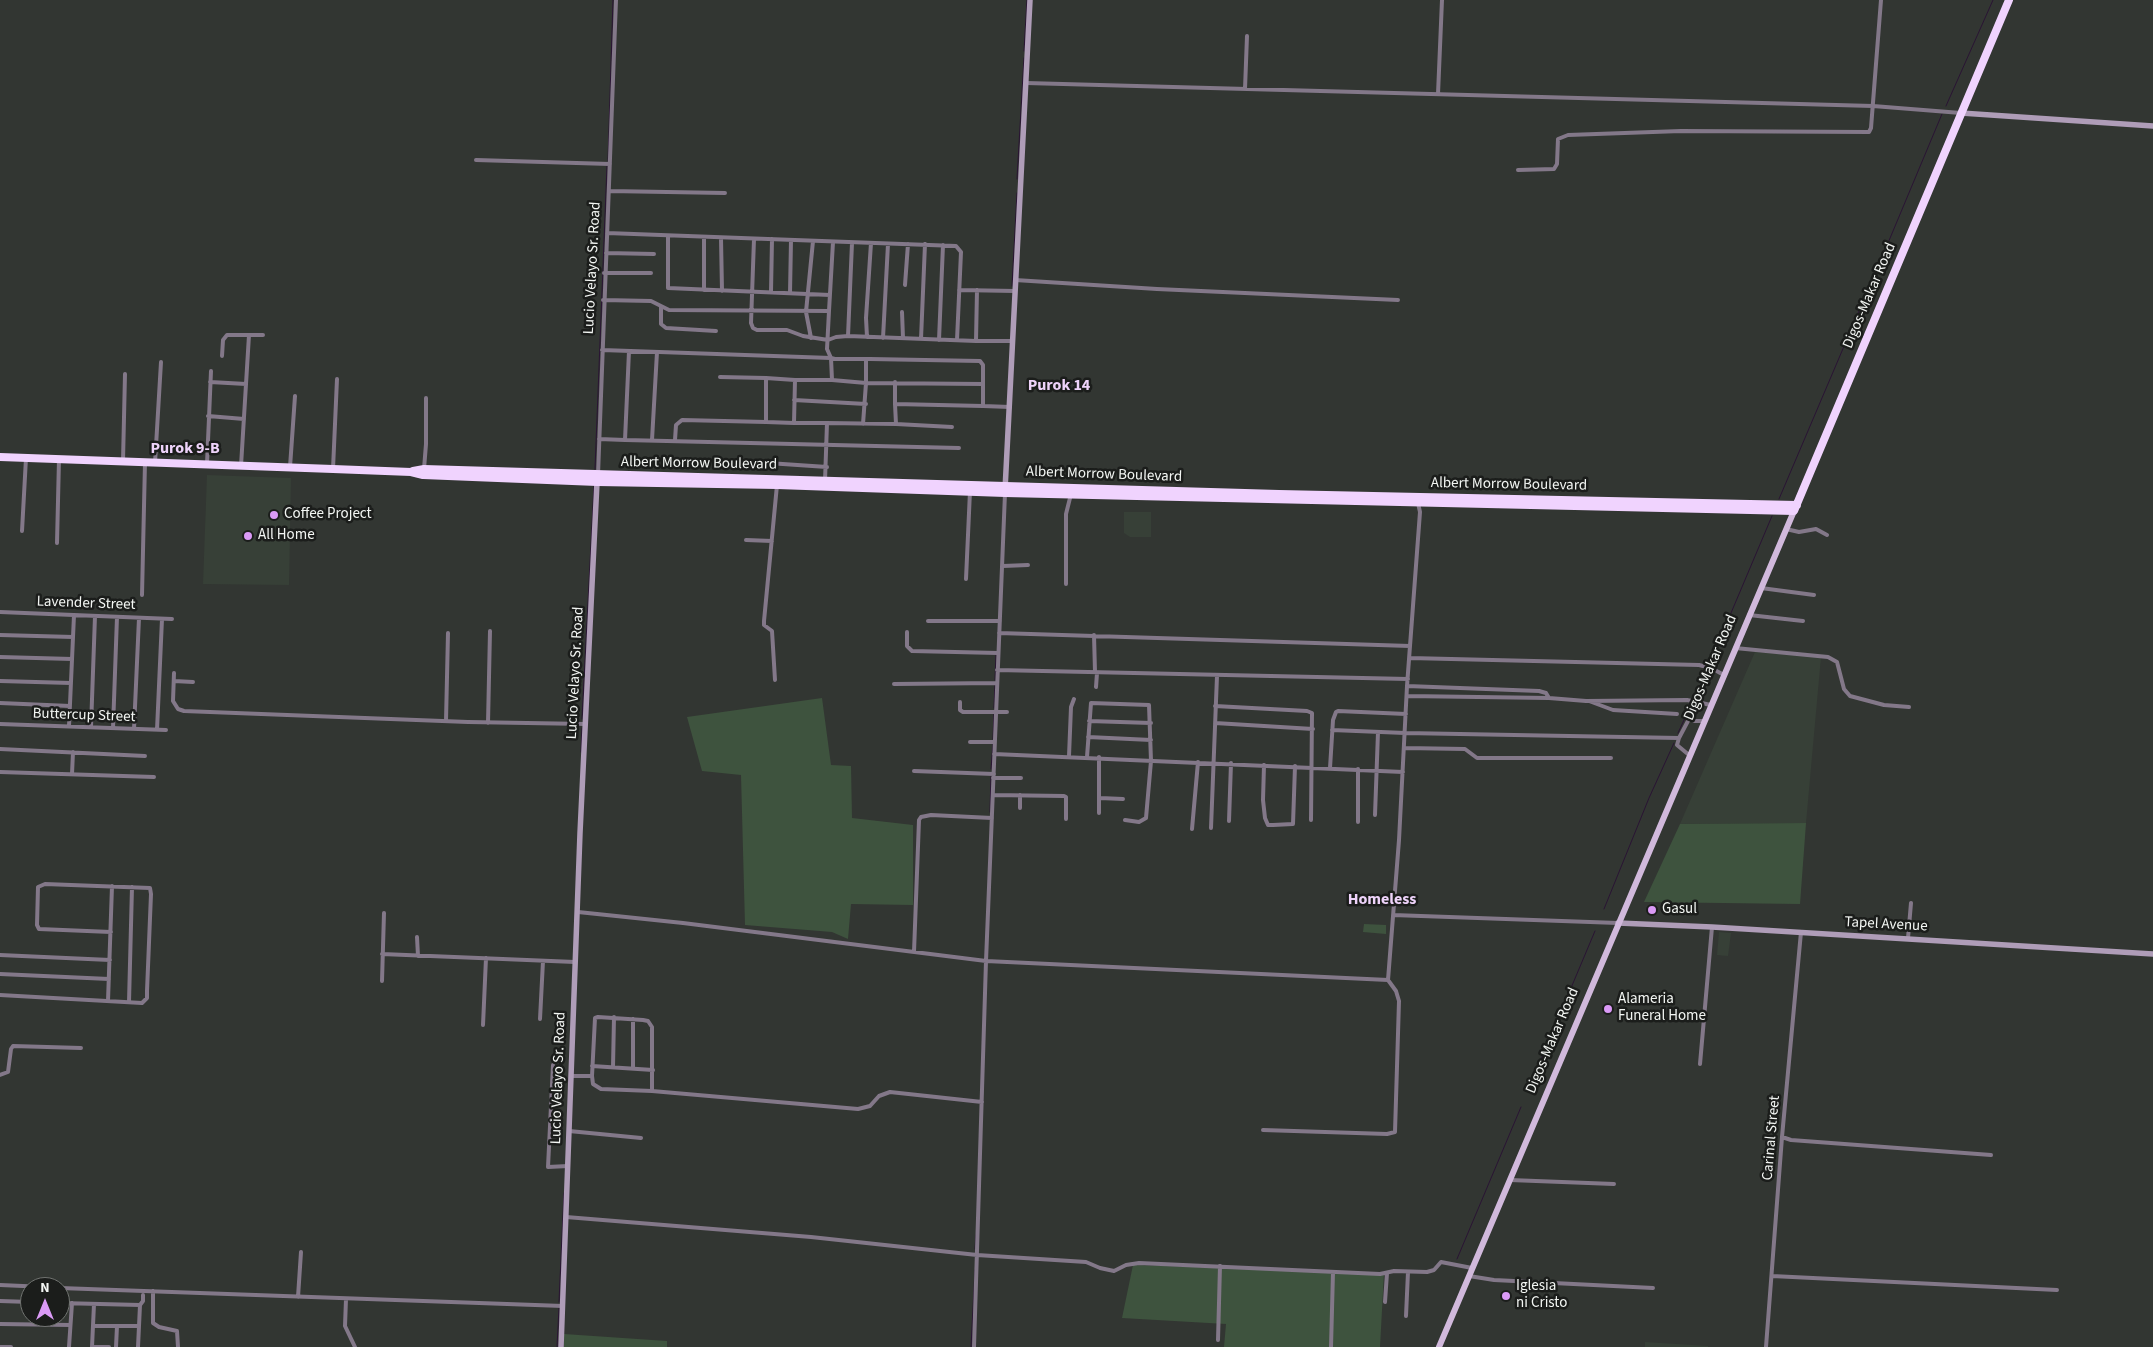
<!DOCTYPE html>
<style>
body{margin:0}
#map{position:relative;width:2153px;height:1347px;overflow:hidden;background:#323632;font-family:"Source Sans 3",sans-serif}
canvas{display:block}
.north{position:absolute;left:20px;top:1277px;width:50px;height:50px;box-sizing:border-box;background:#1b1d1b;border:1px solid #717471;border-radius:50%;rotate:0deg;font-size:14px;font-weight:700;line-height:20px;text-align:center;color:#f3f6f3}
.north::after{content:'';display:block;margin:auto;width:18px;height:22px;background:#da9af6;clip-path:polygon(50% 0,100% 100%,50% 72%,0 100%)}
</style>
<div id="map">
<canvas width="2153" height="1347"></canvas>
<div class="north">N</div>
</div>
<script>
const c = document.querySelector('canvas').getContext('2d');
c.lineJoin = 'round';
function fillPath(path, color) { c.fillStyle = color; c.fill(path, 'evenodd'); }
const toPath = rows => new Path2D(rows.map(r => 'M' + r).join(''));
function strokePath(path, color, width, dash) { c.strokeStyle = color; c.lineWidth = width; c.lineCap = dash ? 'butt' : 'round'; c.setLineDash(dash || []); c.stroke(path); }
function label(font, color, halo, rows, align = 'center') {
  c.font = font + ' "Source Sans 3",sans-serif'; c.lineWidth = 5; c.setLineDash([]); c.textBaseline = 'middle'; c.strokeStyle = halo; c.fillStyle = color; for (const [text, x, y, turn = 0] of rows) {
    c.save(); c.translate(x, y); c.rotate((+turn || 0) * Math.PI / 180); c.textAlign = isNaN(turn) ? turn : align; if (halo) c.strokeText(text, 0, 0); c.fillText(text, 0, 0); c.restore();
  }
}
fillPath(toPath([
 [207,475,291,478,289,585,203,584],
 [1124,512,1151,512,1151,537,1130,537,1124,533],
 [1755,652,1821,657,1806,823,1680,824],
 [1719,932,1731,933,1728,956,1717,955],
 [1645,1342,1708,1346,1708,1347,1645,1347]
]), '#374037');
fillPath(toPath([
 [822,698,831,765,851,766,852,818,913,825,913,905,851,904,848,939,832,932,745,925,741,775,702,771,687,717],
 [1806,823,1800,904,1644,902,1680,824],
 [1364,924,1386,925,1386,934,1363,932],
 [1133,1265,1384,1273,1380,1347,1224,1347,1226,1324,1122,1318],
 [564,1334,667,1341,667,1347,564,1347]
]), '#3e533e');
strokePath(toPath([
 [1024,51,1027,0],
 [1946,106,1993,0],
 [608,161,613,0],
 [1017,179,1024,58],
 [1012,286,1017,193],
 [1870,286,1942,114],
 [595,469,607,166],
 [1779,499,1865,297],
 [1712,658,1772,516],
 [995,680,996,655],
 [1696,695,1708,670],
 [994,708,995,685],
 [582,719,594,486],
 [1678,733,1691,705],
 [993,739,994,714],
 [581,752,582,728],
 [991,769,993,744],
 [990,812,991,776],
 [1604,909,1649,798,1674,743],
 [1531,1083,1595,931],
 [975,1249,976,1235],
 [1457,1259,1521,1107],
 [559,1302,564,1193],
 [557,1347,559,1308],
 [971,1347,975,1270]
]), '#2a1434', 1);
strokePath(toPath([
 [1026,83,1873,106,1961,113],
 [1245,89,1247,36],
 [1438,94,1442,0],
 [476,160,610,164],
 [1518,170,1554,169,1557,164,1558,139,1568,135,1681,131,1869,132,1871,128,1881,0],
 [609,191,725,193],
 [607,233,956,246,961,252,957,340],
 [668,236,668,288,830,295],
 [704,237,704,290],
 [721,238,722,291],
 [754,239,751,323,753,328,757,330,787,330,803,336,828,340,836,337,848,336,976,341,977,290],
 [606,253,654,254],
 [604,273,651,273],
 [1015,280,1157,289,1398,300],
 [905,285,908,244],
 [959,290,1015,291],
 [771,292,772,239],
 [790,293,791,240],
 [603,300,651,301,669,310,829,311,833,242],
 [661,307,661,324,666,328,716,331],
 [829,311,827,349,831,358],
 [902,312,903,338],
 [848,336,852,243],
 [867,337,866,318,871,243],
 [811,338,806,312,813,241],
 [883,338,888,244],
 [921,339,925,244],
 [939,340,943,245],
 [976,341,1011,341],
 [602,350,831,358],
 [629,351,625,440,959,448],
 [222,356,223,340,227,335,263,335],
 [720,377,766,378],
 [210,382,246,384],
 [895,382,895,404],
 [794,400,866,404],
 [983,406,1010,407],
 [208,416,244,419],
 [794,423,766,422,766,378,795,380],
 [827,423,794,423,795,380,832,380],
 [863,424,866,383,983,384,983,365,980,361,870,359,835,359,831,358,832,380,866,383,866,359],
 [896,424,895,404,983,406,983,384],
 [599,439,625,440],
 [652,440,657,352],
 [675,440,676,425,682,420,766,422],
 [123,461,125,374],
 [155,463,161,362],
 [768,463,827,467],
 [207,464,211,371],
 [241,466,249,335],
 [290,467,295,396],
 [333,469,337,379],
 [424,469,426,444,426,398],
 [598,475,616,0],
 [825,481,827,423,896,424,952,427],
 [1786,529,1799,532,1816,529,1827,535],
 [22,531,26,458],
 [746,540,772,541],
 [57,543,59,459],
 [1003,566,1028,565],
 [966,579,970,491],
 [1066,584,1066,514,1071,494],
 [1761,588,1814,595],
 [142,595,145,462],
 [0,612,172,619],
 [1749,615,1803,621],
 [928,621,1000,621],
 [907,632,907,646,912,651,998,653],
 [999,633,1410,646],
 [0,635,73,637],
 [1094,635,1095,672],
 [1735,648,1828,657,1837,662,1844,689,1850,696,1884,705,1909,707],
 [0,657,72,659],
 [1410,658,1699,665,1711,668,1724,675],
 [997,670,1408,679],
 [174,673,173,701,178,709,184,711,468,722,586,724],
 [775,680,772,631,764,625,764,621,777,485],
 [0,681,71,683],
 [174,681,193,682],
 [894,684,997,683],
 [1407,686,1539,691,1546,693,1549,698],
 [1096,687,1097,673],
 [1407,696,1549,698,1586,701,1687,700,1711,705],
 [1589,701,1613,710,1677,714],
 [960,702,960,710,963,712,1007,712],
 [0,703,70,706],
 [1215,706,1307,711,1312,713,1311,820],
 [1691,718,1694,721,1703,721],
 [446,721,448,633],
 [1089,721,1151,723],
 [488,723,490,631],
 [1215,723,1313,729],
 [0,724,166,730],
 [69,726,74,615],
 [91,727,95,616],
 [113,728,117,617],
 [134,729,139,618],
 [157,730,162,619],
 [1332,730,1405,733,1679,738,1698,702],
 [1088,737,1151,740],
 [1679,738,1677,745,1689,755],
 [970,742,994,742],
 [1405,748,1465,749,1477,758,1611,758],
 [0,749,145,756],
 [994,754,1403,772],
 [1069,756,1071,707,1074,699],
 [1087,757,1091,703,1149,705,1151,761,1146,818,1139,822,1125,820],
 [1264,765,1263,800,1265,818,1268,825,1273,825,1293,824,1295,766],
 [1330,768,1333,720,1336,712,1338,711,1406,714],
 [914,771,994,774],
 [0,772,154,777],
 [72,774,73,752],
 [993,778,1021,778],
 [993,795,1064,796,1066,797,1066,819],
 [1020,795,1020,808],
 [1100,798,1123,799],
 [1099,813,1099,757],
 [1375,815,1378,732],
 [1229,821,1231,763],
 [1358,822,1358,769],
 [1211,828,1217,676],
 [1192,829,1198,762],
 [578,912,683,923,986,961,1388,980,1396,991,1399,1001,1395,1132,1387,1134,1263,1130],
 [1393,915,1618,923],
 [417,937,418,956],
 [1908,938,1911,903],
 [914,952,919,820,921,817,931,815,992,818],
 [382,954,575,962],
 [0,955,110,960],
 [0,974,109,979],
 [1388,980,1399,840,1407,686,1420,512,1418,503],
 [382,981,384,913],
 [0,995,142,1003,147,998,147,991,151,894,150,888,45,884,38,887,37,925,39,929,111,932],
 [108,1001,112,886],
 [129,1002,132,887],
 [540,1019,543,961],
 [633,1019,633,1068],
 [483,1025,486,958],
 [1700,1064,1712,927],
 [553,1065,548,1167,568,1166],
 [592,1066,653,1070],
 [613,1067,614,1017],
 [0,1075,8,1072,11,1049,13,1046,81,1048],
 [571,1076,592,1076,593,1084,601,1089,652,1091,858,1109,870,1106,879,1096,890,1092,982,1102],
 [592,1076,595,1018,598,1017,643,1020,648,1021,652,1027,652,1091],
 [569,1131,641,1138],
 [1782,1137,1791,1140,1991,1155],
 [1510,1180,1614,1184],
 [566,1217,811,1237,977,1255,1086,1262,1100,1268,1114,1271,1126,1265,1139,1263,1380,1274,1394,1271,1427,1272,1434,1270,1441,1262,1472,1268],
 [1469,1276,1494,1280,1653,1288],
 [1772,1276,2057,1290],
 [0,1285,46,1287],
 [60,1288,563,1306],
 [153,1291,153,1323,159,1327,177,1331,178,1347],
 [298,1297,301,1252],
 [346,1299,345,1326,355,1347],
 [0,1301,30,1302],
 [1385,1302,1387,1273],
 [60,1303,140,1305],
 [1406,1316,1408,1272],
 [0,1324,70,1325],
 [93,1326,139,1326],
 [1218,1340,1220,1266],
 [0,1347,11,1347],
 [69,1347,72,1303],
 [92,1347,94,1304],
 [94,1347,109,1347],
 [116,1347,117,1326],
 [138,1347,140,1305,143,1301,143,1295],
 [974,1347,986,961,1005,493],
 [1331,1347,1333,1272],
 [1766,1347,1782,1137,1801,932]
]), '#837889', 4);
strokePath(toPath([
 [1961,113,2153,126],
 [1005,490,1030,0],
 [1618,923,1712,927,2153,954],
 [561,1347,580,833,597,482]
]), '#af9db8', 5.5);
strokePath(toPath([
 [1439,1347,1794,511]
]), '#d1b9dc', 6);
strokePath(toPath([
 [0,457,333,469,411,472,423,475,597,482,777,485,1005,493,1794,511,2009,0],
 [413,471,424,469,1279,494,1797,505]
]), '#f0d3fe', 8);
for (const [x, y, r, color] of [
 [274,515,5,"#da9af6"],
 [248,536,5,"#da9af6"],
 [1652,910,5,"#da9af6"],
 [1608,1009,5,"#da9af6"],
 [1506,1296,5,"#da9af6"]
]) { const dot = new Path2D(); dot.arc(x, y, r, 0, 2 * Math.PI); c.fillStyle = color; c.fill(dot); strokePath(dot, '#1b1d1b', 2); }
label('15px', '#f3f6f3', '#1b1d1b', [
 ["Lucio Velayo Sr. Road",593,268,-87],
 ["Digos-Makar Road",1870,296,-67],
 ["Albert Morrow Boulevard",699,464,1],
 ["Albert Morrow Boulevard",1104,475,2],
 ["Albert Morrow Boulevard",1509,485,1],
 ["Lavender Street",86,604,2],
 ["Digos-Makar Road",1711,668,-67],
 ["Lucio Velayo Sr. Road",576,673,-87],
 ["Buttercup Street",84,716,2],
 ["Tapel Avenue",1886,925,3],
 ["Digos-Makar Road",1553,1041,-67],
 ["Lucio Velayo Sr. Road",559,1078,-88],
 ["Carinal Street",1772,1138,-85]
]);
label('15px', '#f3f6f3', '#1b1d1b', [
 ["Coffee Project",284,515],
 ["All Home",258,536],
 ["Gasul",1662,910],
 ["Alameria",1618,1000],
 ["Funeral Home",1618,1017],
 ["Iglesia",1516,1287],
 ["ni Cristo",1516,1304]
], 'left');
label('bold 16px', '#eed3fa', '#1b1d1b', [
 ["Purok 14",1059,386],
 ["Purok 9-B",185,449],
 ["Homeless",1382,900]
]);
</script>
